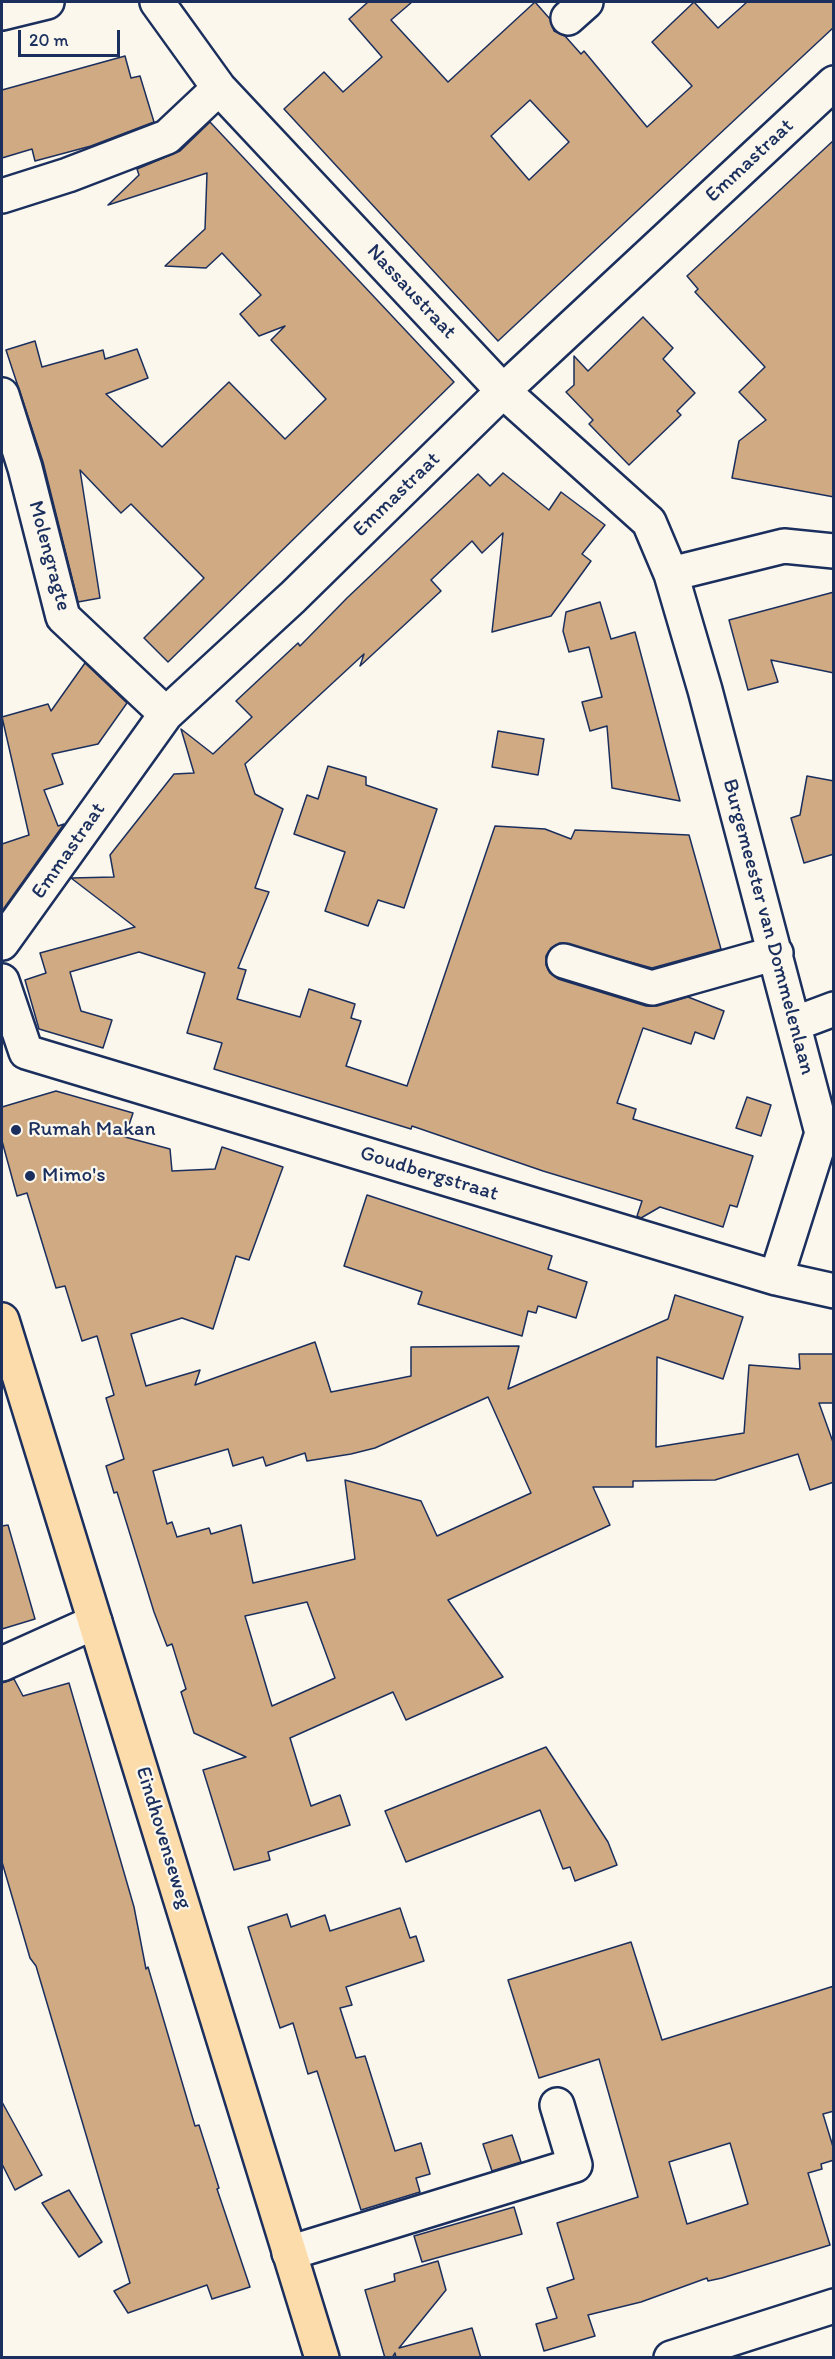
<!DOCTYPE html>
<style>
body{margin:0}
#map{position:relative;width:835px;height:2359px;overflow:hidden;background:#fbf7ec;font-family:Itim,sans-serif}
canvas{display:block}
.frame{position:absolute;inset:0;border:3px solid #1b2f5e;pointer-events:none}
.scale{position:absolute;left:18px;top:30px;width:102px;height:27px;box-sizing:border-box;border:3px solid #1b2f5e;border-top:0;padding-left:8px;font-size:18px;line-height:21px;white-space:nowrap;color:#1b2f5e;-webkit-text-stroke:4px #fbf7ec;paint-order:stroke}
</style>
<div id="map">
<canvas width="835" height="2359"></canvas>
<div class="frame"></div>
<div class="scale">20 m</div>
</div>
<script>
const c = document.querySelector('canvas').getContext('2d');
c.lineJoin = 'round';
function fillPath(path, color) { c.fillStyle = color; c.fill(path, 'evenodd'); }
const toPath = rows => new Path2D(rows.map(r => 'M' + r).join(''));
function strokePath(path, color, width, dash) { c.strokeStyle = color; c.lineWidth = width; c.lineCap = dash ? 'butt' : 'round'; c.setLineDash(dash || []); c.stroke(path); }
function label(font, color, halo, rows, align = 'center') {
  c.font = font + ' Itim,sans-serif'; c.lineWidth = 4.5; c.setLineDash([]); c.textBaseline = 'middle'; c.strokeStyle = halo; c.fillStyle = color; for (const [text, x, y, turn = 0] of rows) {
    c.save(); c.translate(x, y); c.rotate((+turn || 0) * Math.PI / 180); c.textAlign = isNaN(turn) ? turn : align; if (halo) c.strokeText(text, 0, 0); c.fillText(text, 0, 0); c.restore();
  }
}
const building = toPath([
 [368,2,412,2,391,20,448,82,535,2,550,19,554,31,565,36,581,54,584,51,647,127,692,86,652,42,694,2,718,28,747,2,834,2,834,27,498,341,284,109,324,72,343,92,382,57,349,19,368,2],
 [530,100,569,142,529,180,491,136,530,100],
 [125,56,131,78,140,76,154,122,91,146,35,161,32,149,2,158,2,90,125,56],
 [210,122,454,382,168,662,144,638,204,578,131,504,121,513,80,470,100,598,78,602,43,462,6,350,35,341,42,367,103,350,105,359,137,349,148,378,106,394,162,447,229,382,285,439,326,399,271,340,285,326,259,336,240,314,261,295,222,253,206,268,165,266,205,229,207,173,108,205,139,175,137,169,180,151,210,122],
 [834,140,834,497,732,478,739,441,766,420,739,392,765,367,695,292,698,289,687,276,834,140],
 [643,317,673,348,663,359,695,393,677,411,681,415,629,465,589,424,593,420,566,392,574,385,574,356,588,371,643,317],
 [503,473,549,510,561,492,605,525,582,554,591,561,551,616,492,632,503,533,482,553,472,541,431,580,441,591,360,666,364,654,245,764,255,794,283,809,255,888,269,892,238,968,246,970,237,999,300,1017,309,989,355,1004,351,1018,361,1021,346,1066,407,1086,495,826,545,829,571,839,575,830,689,835,721,949,652,968,560,943,551,948,546,956,546,965,550,973,558,979,646,1006,657,1006,688,997,724,1011,714,1039,695,1032,691,1044,643,1028,617,1103,636,1109,633,1119,753,1156,737,1207,730,1205,723,1227,660,1207,641,1218,637,1216,642,1201,543,1171,412,1126,411,1129,214,1069,222,1043,187,1033,205,973,139,952,70,972,81,1011,112,1020,103,1048,39,1029,25,980,46,973,40,953,135,927,71,878,114,877,110,855,174,774,194,773,181,729,213,754,252,717,236,701,298,643,300,646,347,598,478,474,490,486,503,473],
 [834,592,834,673,771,660,778,682,748,690,729,620,834,592],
 [600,602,611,639,635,632,680,801,612,788,607,726,590,731,582,702,602,697,589,647,569,652,563,631,566,612,600,602],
 [85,663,127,703,98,744,52,754,63,784,44,790,58,826,64,824,2,911,2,844,29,835,2,717,48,704,51,711,85,663],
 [498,731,544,739,538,775,492,767,498,731],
 [328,766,366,777,366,785,437,809,404,908,378,900,368,926,325,911,345,852,294,834,307,795,318,799,328,766],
 [807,776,834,781,834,854,804,863,791,818,800,815,807,776],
 [56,1091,133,1113,125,1137,170,1149,172,1171,215,1169,222,1147,283,1167,249,1260,236,1256,213,1329,182,1318,131,1334,146,1386,200,1370,195,1385,315,1342,331,1392,411,1376,411,1347,519,1346,508,1389,668,1319,675,1295,743,1317,723,1379,657,1357,656,1447,744,1433,749,1365,800,1369,799,1354,834,1354,834,1403,819,1403,834,1445,834,1482,810,1490,798,1454,715,1480,633,1481,633,1487,593,1487,610,1525,448,1600,503,1677,406,1720,393,1692,290,1738,311,1806,340,1795,350,1825,268,1852,270,1860,234,1870,203,1770,246,1757,194,1733,181,1692,186,1689,172,1644,167,1646,154,1612,117,1492,114,1493,106,1466,124,1459,106,1398,114,1395,97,1336,82,1341,65,1286,56,1288,27,1193,17,1196,2,1141,2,1107,56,1091],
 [488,1397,531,1493,437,1536,421,1501,345,1480,355,1559,253,1583,241,1525,211,1534,209,1528,177,1537,172,1522,167,1524,153,1471,228,1449,233,1466,263,1457,266,1466,305,1453,307,1461,351,1454,375,1448,488,1397],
 [307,1602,335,1678,272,1706,245,1616,307,1602],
 [747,1097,771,1105,761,1136,736,1128,747,1097],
 [367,1195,552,1256,548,1269,587,1282,576,1318,538,1306,536,1313,528,1311,522,1336,418,1304,422,1292,344,1266,367,1195],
 [8,1525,35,1619,2,1629,2,1526,8,1525],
 [14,1679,23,1696,69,1683,134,1907,146,1969,148,1967,195,2126,199,2125,219,2188,217,2189,250,2287,212,2299,207,2285,128,2313,114,2291,130,2283,36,1966,30,1958,2,1862,2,1683,14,1679],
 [546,1747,608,1842,617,1865,575,1881,570,1867,563,1869,540,1810,406,1862,385,1811,546,1747],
 [400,1908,410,1938,416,1936,424,1961,346,1987,352,2005,340,2008,356,2058,365,2056,395,2151,421,2143,430,2174,416,2178,420,2192,361,2210,317,2071,308,2074,293,2023,280,2028,248,1927,287,1914,291,1927,325,1915,330,1931,400,1908],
 [631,1942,662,2040,834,1986,834,2111,823,2114,834,2150,834,2160,821,2164,822,2169,808,2173,830,2245,722,2278,708,2281,707,2278,641,2302,588,2315,595,2336,544,2351,536,2324,557,2318,547,2288,574,2279,557,2223,638,2197,599,2059,539,2078,508,1980,631,1942],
 [730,2143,748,2204,687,2224,669,2162,730,2143],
 [2,2102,42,2175,15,2190,2,2164,2,2102],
 [512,2135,521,2162,492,2171,483,2144,512,2135],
 [69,2190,102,2242,79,2257,42,2203,69,2190],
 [514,2207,522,2234,422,2262,414,2236,514,2207],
 [438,2261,446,2290,399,2348,472,2328,481,2358,396,2358,395,2353,392,2358,385,2358,365,2290,395,2281,394,2274,438,2261]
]);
fillPath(building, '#d0aa82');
strokePath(building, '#1b2f5e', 1.5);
const minor = toPath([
 [157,2,219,88,503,391,649,522,671,574,705,690,822,1133,776,1278],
 [2,13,47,2],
 [568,18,586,2],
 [2,196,68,175,167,137,219,88],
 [2,395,25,468,63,617,166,714],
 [671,574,784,546,834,551],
 [2,943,166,714,293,597,503,391,834,83],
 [564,961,652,988,776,953],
 [2,981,26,1052,776,1278,834,1291],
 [794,1024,834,1009],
 [2,1664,95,1622],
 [289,2253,575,2165,557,2105],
 [671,2358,834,2306]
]);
const major = toPath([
 [2,1320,322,2358]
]);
strokePath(minor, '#1b2f5e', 38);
strokePath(major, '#1b2f5e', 38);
strokePath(minor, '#fbf7ec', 33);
strokePath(major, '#fddcac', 33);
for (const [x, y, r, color] of [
 [16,1130,6,"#1b2f5e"],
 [30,1176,6,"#1b2f5e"]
]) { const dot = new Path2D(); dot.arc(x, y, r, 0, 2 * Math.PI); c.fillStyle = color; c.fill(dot); strokePath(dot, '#fbf7ec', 2); }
label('21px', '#1b2f5e', '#fbf7ec', [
 ["Emmastraat",750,161,-43],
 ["Nassaustraat",411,292,47],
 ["Emmastraat",397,495,-44],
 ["Molengragte",49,556,75],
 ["Emmastraat",69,851,-55],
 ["Burgemeester van Dommelenlaan",768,927,75],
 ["Goudbergstraat",429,1174,17],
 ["Eindhovenseweg",163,1838,73]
]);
label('21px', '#1b2f5e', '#fbf7ec', [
 ["Rumah Makan",28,1130],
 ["Mimo's",42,1176]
], 'left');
</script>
